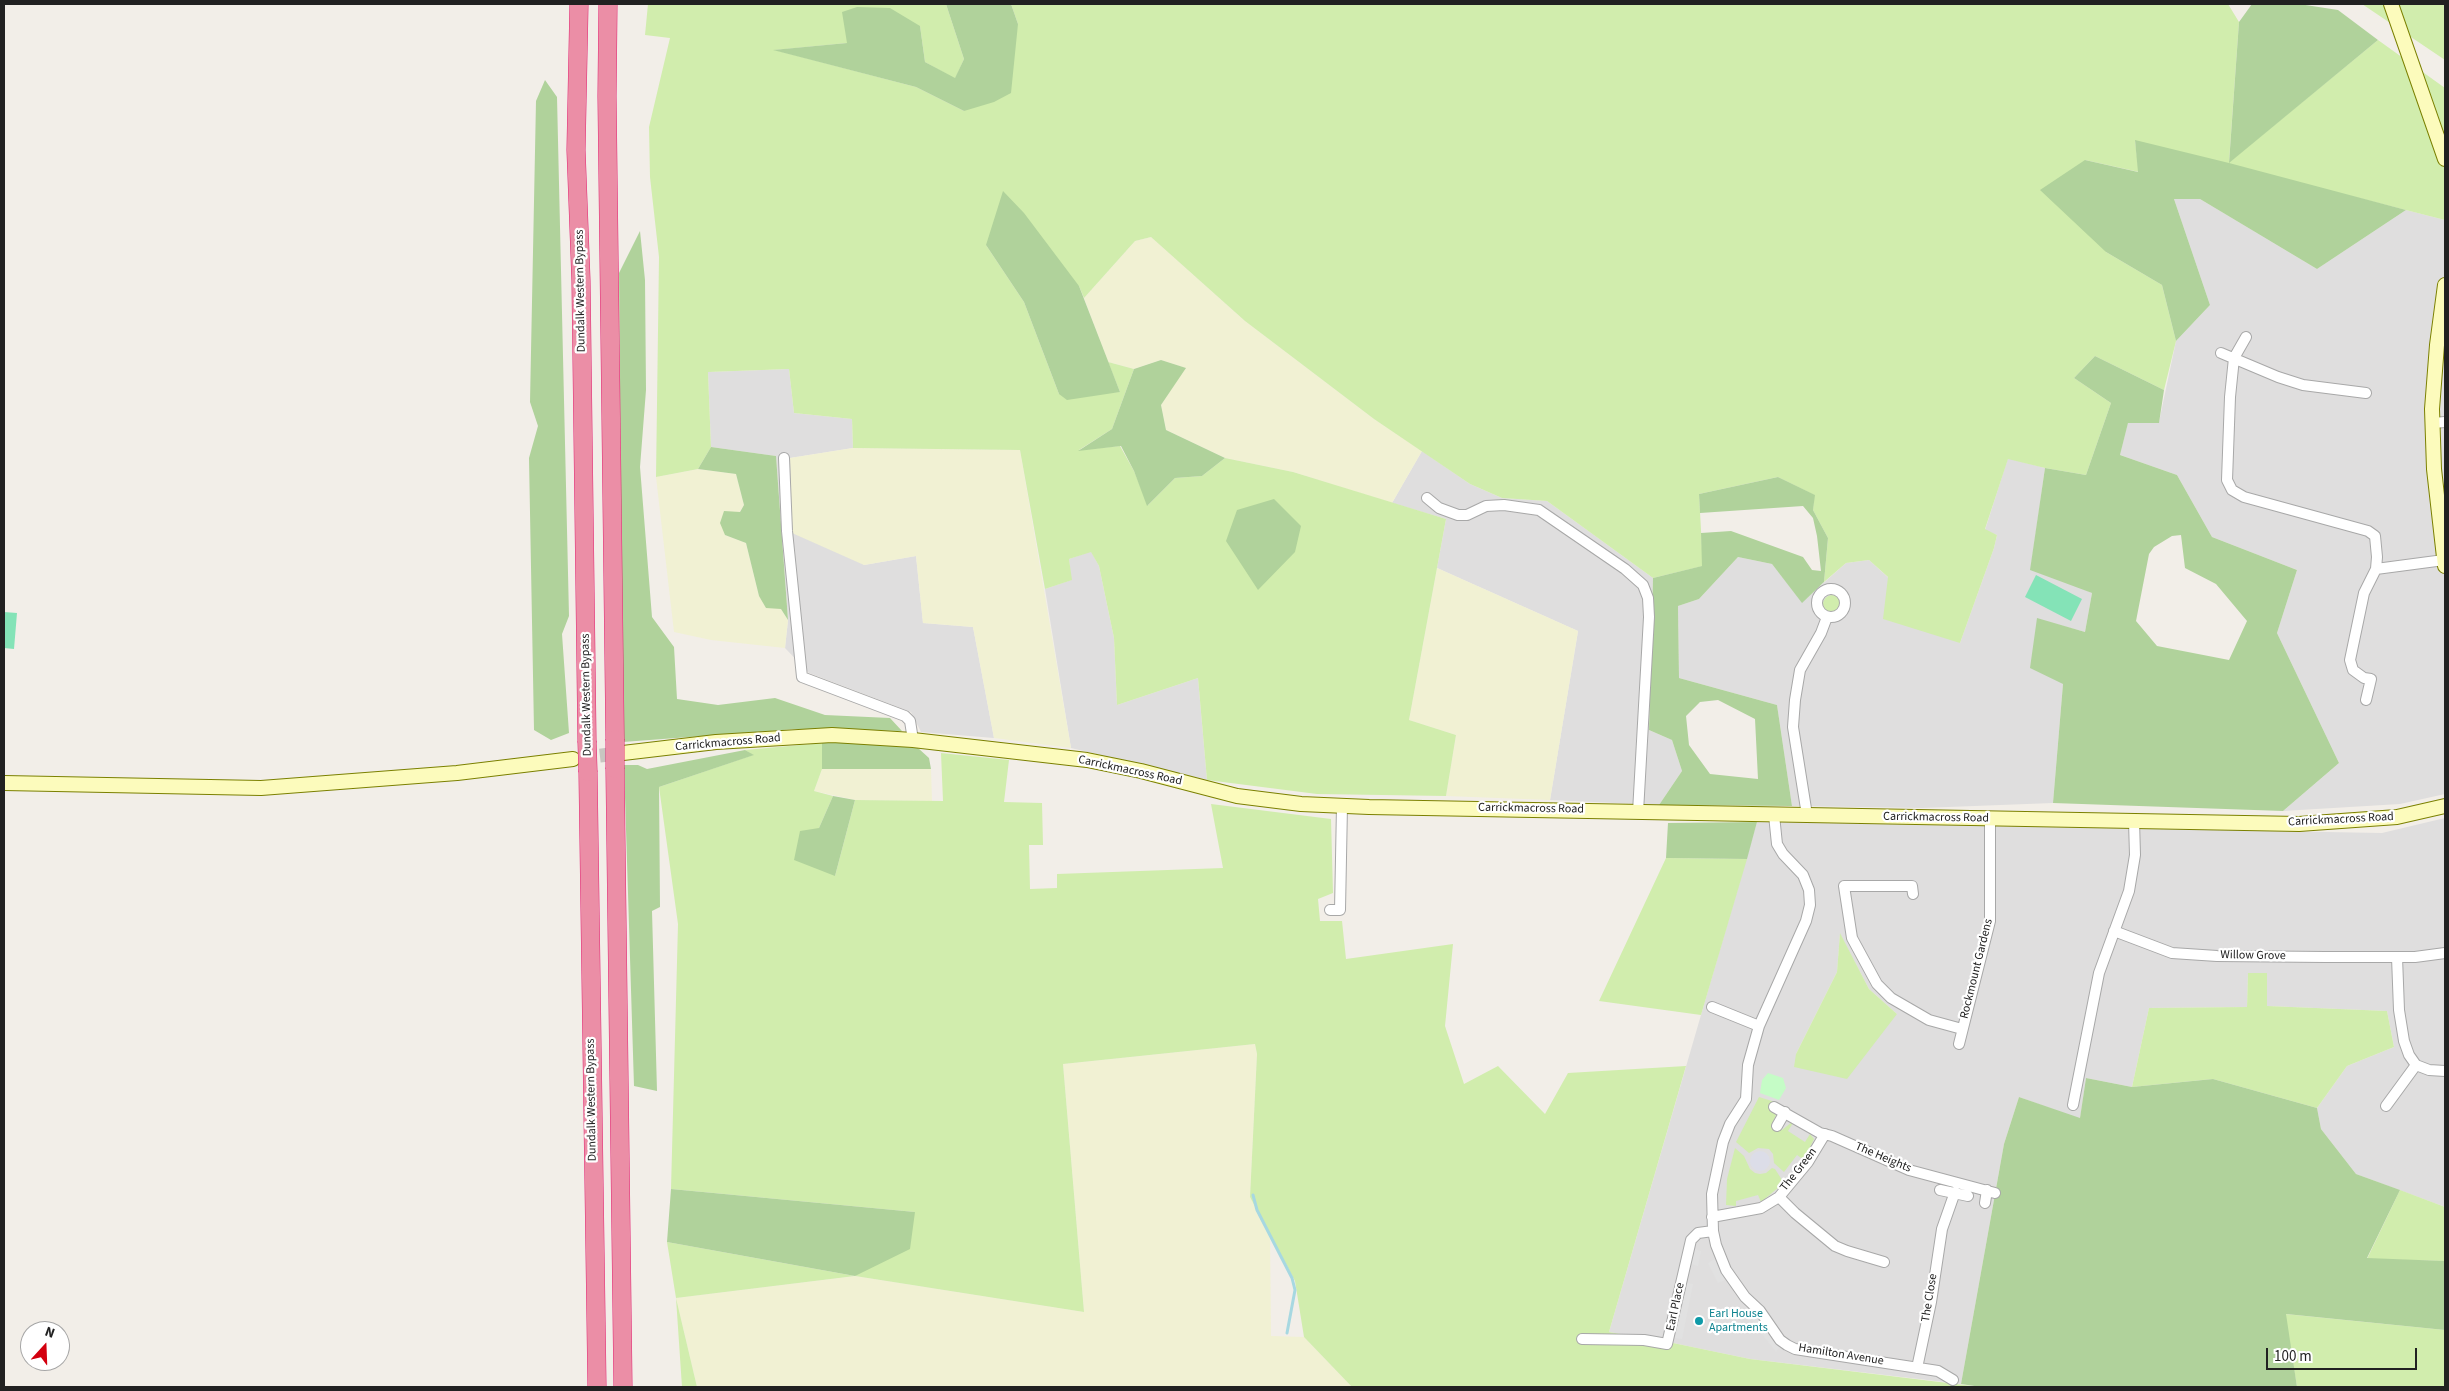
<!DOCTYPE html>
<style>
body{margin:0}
#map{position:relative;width:2449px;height:1391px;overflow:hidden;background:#f2eee8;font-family:"Source Sans 3",sans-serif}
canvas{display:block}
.frame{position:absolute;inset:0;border:5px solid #212121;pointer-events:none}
.north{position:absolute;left:20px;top:1321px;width:50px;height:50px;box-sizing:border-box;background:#fff;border:1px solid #a6a6a6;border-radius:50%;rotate:20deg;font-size:14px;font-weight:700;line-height:20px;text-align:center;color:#212121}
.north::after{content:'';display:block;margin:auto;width:18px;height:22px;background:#d3000f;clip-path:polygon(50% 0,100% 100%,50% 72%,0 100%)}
.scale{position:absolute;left:2266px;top:1348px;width:151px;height:22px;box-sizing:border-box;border:2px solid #212121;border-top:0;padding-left:6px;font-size:15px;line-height:18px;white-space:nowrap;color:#212121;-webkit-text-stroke:4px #fff;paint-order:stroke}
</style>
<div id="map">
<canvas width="2449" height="1391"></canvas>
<div class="frame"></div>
<div class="north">N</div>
<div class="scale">100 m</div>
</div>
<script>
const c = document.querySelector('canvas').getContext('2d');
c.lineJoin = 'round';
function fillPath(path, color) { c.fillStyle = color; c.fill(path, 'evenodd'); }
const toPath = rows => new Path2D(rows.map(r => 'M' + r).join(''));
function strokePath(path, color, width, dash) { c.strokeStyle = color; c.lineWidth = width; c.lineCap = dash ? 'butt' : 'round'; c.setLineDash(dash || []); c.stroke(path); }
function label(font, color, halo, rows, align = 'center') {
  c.font = font + ' "Source Sans 3",sans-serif'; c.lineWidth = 4.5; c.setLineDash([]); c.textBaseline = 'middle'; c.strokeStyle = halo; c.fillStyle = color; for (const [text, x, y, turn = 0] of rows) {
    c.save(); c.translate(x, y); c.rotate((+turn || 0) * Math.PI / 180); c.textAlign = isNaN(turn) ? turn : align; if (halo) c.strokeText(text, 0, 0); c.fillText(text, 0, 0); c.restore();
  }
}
fillPath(toPath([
 [2174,199,2200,199,2317,269,2406,210,2445,220,2445,794,2400,804,2283,811,2339,763,2277,633,2297,570,2212,537,2177,475,2120,455,2128,422,2159,422,2176,341,2210,305],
 [789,369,794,413,852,419,853,448,790,458,864,565,916,556,923,623,973,627,994,738,921,732,911,712,809,673,785,648,788,620,776,456,711,447,708,372],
 [1422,451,1470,484,1502,498,1547,501,1653,578,1649,730,1672,740,1682,771,1659,805,1550,800,1578,631,1437,568,1446,519,1392,503],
 [2008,458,2045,468,2031,566,2092,593,2085,632,2037,619,2063,684,2053,803,1922,808,1792,806,1777,705,1679,678,1678,606,1699,599,1738,557,1772,564,1802,602,1846,563,1869,560,1960,643,1994,548,1997,535,1985,530],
 [1091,551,1099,566,1114,638,1117,705,1198,678,1207,780,1071,748,1045,589,1071,580,1069,559],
 [2445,818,2445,1207,2356,1174,2321,1129,2317,1108,2347,1066,2394,1047,2387,1011,2267,1006,2248,974,2247,1007,2149,1008,2132,1087,2086,1078,2080,1119,2019,1097,2004,1144,1961,1384,1750,1359,1673,1343,1609,1332,1757,822,2382,833],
 [1840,934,1869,989,1897,1014,1796,1054,1837,972]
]), '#dfdede');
fillPath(toPath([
 [1151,237,1245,321,1374,419,1422,451,1392,503,1293,472,1225,458,1166,430,1161,405,1185,368,1161,360,1134,369,1108,362,1084,298,1135,241],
 [853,448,1020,450,1071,748,994,738,973,627,923,623,916,556,864,565,792,533,790,458],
 [698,469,736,474,744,505,725,535,746,543,759,596,781,609,788,620,785,648,711,640,674,632,656,477],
 [1437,568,1578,631,1550,800,1446,796,1456,735,1409,720],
 [822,769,931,769,932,801,855,800,814,791],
 [1255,1044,1257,1054,1250,1197,1270,1232,1271,1336,1304,1337,1352,1387,697,1387,676,1298,855,1276,1084,1312,1063,1064]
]), '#f1f1d3');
fillPath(toPath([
 [648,4,946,4,964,59,955,79,925,62,920,26,847,43,775,50,916,87,964,111,1018,24,1011,4,2228,4,2239,22,2229,162,2378,40,2445,88,2445,220,2135,141,2139,172,2085,160,2106,252,2162,285,2176,341,2164,390,2095,356,2074,378,2111,403,2086,475,2045,468,2008,459,1985,529,1997,535,1994,548,1960,643,1883,619,1888,577,1869,560,1846,563,1824,582,1828,538,1813,510,1814,495,1778,477,1699,494,1703,566,1653,578,1547,501,1502,498,1470,484,1374,419,1245,321,1151,237,1135,241,1084,298,1079,286,986,245,1024,302,1059,394,1120,392,1108,362,1134,369,1112,429,1079,450,1120,446,1134,471,1148,505,1175,478,1202,476,1225,458,1293,472,1446,519,1409,720,1456,735,1446,796,1317,794,1207,780,1198,678,1117,705,1114,638,1099,566,1091,552,1069,559,1072,580,1045,589,1020,450,853,448,852,419,794,413,789,369,708,372,711,447,698,469,656,477,659,257,650,177,649,127,670,38,645,35],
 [2362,4,2445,4,2445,60],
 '1823 604a9 9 0 1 1 18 0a9 9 0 1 1-18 0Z',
 [822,743,822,769,814,791,833,796,819,828,835,876,855,800,943,801,941,753,1009,760,1004,802,1042,803,1043,845,1029,845,1030,889,1057,888,1057,874,1223,868,1211,804,1331,819,1333,893,1318,899,1320,921,1342,921,1346,959,1453,944,1445,1026,1464,1084,1498,1066,1545,1114,1568,1073,1686,1066,1609,1332,1673,1343,1750,1359,1981,1387,1352,1387,1304,1337,1295,1281,1250,1197,1257,1054,1255,1044,1063,1064,1084,1312,855,1276,676,1298,697,1387,682,1387,676,1298,667,1242,855,1276,915,1212,671,1189,678,924,659,787,753,755,745,750],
 [1666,858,1747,859,1701,1015,1599,1001],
 [1840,933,1869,989,1897,1014,1847,1079,1794,1067,1796,1054,1837,972],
 [2248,973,2267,973,2267,1006,2387,1011,2394,1047,2347,1066,2317,1108,2213,1079,2132,1087,2149,1008,2247,1007],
 [1759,1097,1775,1102,1772,1109,1776,1115,1772,1124,1782,1130,1792,1122,1793,1123,1788,1131,1805,1142,1810,1134,1814,1139,1804,1160,1797,1155,1784,1172,1774,1163,1773,1154,1769,1149,1758,1148,1749,1153,1736,1142],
 [1735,1148,1744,1156,1750,1169,1755,1173,1760,1174,1766,1173,1772,1168,1775,1169,1784,1183,1761,1202,1758,1195,1736,1201,1736,1206,1726,1205,1727,1179],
 [2400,1190,2445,1207,2445,1261,2367,1259],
 [2285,1314,2445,1330,2445,1387,2297,1387]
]), '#d1edad');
fillPath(toPath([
 [946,4,1011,4,1018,24,1011,93,994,102,964,111,916,87,773,50,847,43,842,12,857,7,890,8,920,26,925,62,955,78,964,59],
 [2252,4,2299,4,2338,10,2378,40,2229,163,2406,210,2317,269,2200,199,2174,199,2210,305,2176,341,2162,285,2106,252,2040,190,2085,160,2138,172,2135,140,2229,163,2239,22],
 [545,80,557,97,569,616,562,634,569,733,551,740,534,730,529,458,538,426,530,402,536,101],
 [1003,191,1024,213,1079,286,1120,392,1067,400,1059,394,1024,302,986,245],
 [640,231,645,280,646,390,640,467,652,617,674,647,677,699,718,705,775,698,825,715,890,718,902,731,796,729,623,742,619,273],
 [2095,356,2164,390,2159,423,2128,423,2120,455,2177,475,2212,537,2297,570,2277,633,2339,763,2283,811,2053,803,2063,684,2030,668,2037,618,2085,632,2092,593,2030,570,2045,468,2086,475,2111,403,2074,378],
 [2181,535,2185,568,2216,584,2247,621,2229,660,2157,646,2136,621,2149,554,2154,547,2172,536],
 [1161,360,1186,368,1161,405,1166,430,1225,458,1202,476,1175,478,1147,506,1134,471,1121,446,1078,451,1112,429,1134,369],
 [711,447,776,456,788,620,781,609,766,608,759,596,746,543,725,535,720,523,724,511,740,512,744,505,736,474,698,469],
 [1778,477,1815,495,1813,510,1828,538,1824,582,1802,603,1772,564,1738,557,1699,599,1678,606,1679,678,1777,705,1792,806,1659,805,1682,771,1672,740,1649,730,1653,578,1702,566,1701,533,1731,531,1803,557,1812,570,1821,571,1817,536,1813,518,1803,506,1700,513,1699,494],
 [1718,700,1755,719,1758,779,1710,774,1689,745,1686,716,1700,702],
 [1274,499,1301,526,1295,552,1258,590,1226,541,1237,510],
 [822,743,861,743,918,748,929,758,931,769,822,769],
 [745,750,754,755,659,787,660,907,652,911,657,1091,634,1086,624,765,638,765,647,769],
 [833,796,855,800,835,876,794,860,800,831,819,828],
 [1757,822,1747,859,1666,858,1668,823],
 [2086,1078,2132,1087,2213,1079,2317,1108,2321,1129,2356,1174,2400,1190,2367,1258,2445,1261,2445,1330,2286,1314,2297,1387,1981,1387,1961,1384,2004,1144,2019,1097,2080,1118],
 [671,1189,915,1212,910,1249,855,1276,667,1242]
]), '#b0d29b');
fillPath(toPath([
 [1768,1073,1783,1078,1786,1088,1779,1100,1760,1093,1762,1080]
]), '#c5fcc6');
fillPath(toPath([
 [2036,575,2082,599,2071,621,2025,597],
 [4,612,17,613,14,649,4,648]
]), '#84e3b7');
fillPath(toPath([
 [1694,1249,1701,1251,1698,1266,1691,1264],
 [1715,1259,1725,1280,1718,1283,1708,1263],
 [1686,1283,1693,1284,1682,1339,1675,1338],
 [1749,1307,1760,1318,1765,1324,1759,1328,1744,1312],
 [1766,1329,1780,1347,1776,1352,1761,1333]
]), '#e1e1e1');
fillPath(toPath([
 '1750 1161a10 10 0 1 1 20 0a10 10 0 1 1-20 0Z'
]), '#dcdde8');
strokePath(toPath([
 [1253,1195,1257,1210,1292,1278,1295,1290,1287,1333]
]), '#a7d8e1', 3);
strokePath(toPath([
 [579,758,623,753]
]), '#c8c5c0', 14, [14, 7]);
const street = toPath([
 [2246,337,2234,358,2230,397,2227,480,2232,490,2244,497,2368,531,2375,536,2377,557,2376,569,2444,560],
 [2221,353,2278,377,2303,385,2366,393],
 [2433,423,2445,422],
 [784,458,787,531,802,677,905,716,910,721,913,740],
 [1427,498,1439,508,1458,515,1467,515,1486,506,1504,505,1539,510,1625,569,1643,585,1648,598,1649,617,1638,812],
 '1817 603a14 14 0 1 1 28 0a14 14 0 1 1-28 0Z',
 [2366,700,2371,679,2364,678,2353,670,2350,660,2364,593,2376,569],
 [1774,815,1777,844,1783,854,1803,875,1809,890,1810,905,1806,921,1759,1026,1748,1065,1746,1099,1730,1124,1723,1142,1712,1194,1713,1231,1716,1245,1726,1270,1745,1297,1760,1311,1780,1340,1787,1345,1795,1349,1938,1371,1953,1380],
 [1807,815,1793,727,1795,700,1800,670,1821,633,1827,617],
 [1913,894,1912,886,1844,886,1852,938,1877,984,1891,998,1929,1020,1962,1029],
 [1330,910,1340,910,1342,806],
 [2114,931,2172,953,2217,956,2325,957,2415,957,2445,953],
 [2397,957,2399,1010,2404,1041,2409,1055,2416,1065,2429,1070,2445,1071],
 [1712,1007,1759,1026],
 [1959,1044,1990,921,1990,818],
 [2073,1105,2099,973,2129,891,2135,855,2134,821],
 [2386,1106,2416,1065],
 [1774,1107,1820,1133,1832,1136,1909,1170,1995,1193],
 [1777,1126,1785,1112],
 [1940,1190,1968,1196],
 [1779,1197,1795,1213,1835,1246,1847,1251,1884,1262],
 [1985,1203,1987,1190],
 [1712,1217,1761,1208,1779,1197,1808,1162,1825,1134],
 [1582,1339,1644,1340,1667,1344,1691,1240,1698,1233,1713,1231],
 [1917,1368,1931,1302,1942,1229,1955,1192]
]);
const secondary = toPath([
 [2391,4,2445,159],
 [2445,285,2437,345,2432,409,2434,469,2445,566],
 [623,753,716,742,832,735,913,740,1087,760,1141,771,1237,796,1301,804,1369,807,2299,824,2397,817,2445,806],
 [4,783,261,788,457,773,573,759]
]);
const highway = toPath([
 [579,4,576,150,581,281,587,741],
 [608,4,607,96,615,739],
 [615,769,623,1387],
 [588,772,597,1387]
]);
strokePath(street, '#a8a8a8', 12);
strokePath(secondary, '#7b8001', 16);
strokePath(highway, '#e22372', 19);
strokePath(street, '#fff', 10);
strokePath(secondary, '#fcfbbc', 14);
strokePath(highway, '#eb8ea6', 18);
const highwayBridge = toPath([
 [615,739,615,769],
 [587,741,588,772]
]);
strokePath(highwayBridge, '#e22372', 19, []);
strokePath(highwayBridge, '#eb8ea6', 18);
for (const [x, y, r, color] of [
 [1699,1321,5,"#0f9aa8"]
]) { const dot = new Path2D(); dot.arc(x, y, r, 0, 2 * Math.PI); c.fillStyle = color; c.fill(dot); strokePath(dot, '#fff', 2); }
label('12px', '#212121', '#fff', [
 ["Dundalk Western Bypass",581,291,-91],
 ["Dundalk Western Bypass",587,695,-91],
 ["Carrickmacross Road",728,743,-5],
 ["Carrickmacross Road",1130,771,12],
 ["Carrickmacross Road",1531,809,1],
 ["Carrickmacross Road",1936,818,1],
 ["Carrickmacross Road",2341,820,-3],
 ["Willow Grove",2253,956,1],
 ["Rockmount Gardens",1977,969,-76],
 ["Dundalk Western Bypass",592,1100,-91],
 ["The Heights",1883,1158,23],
 ["The Green",1799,1170,-52],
 ["The Close",1930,1298,-81],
 ["Earl Place",1676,1307,-78],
 ["Hamilton Avenue",1841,1355,9]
]);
label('12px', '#0d838f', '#fff', [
 ["Earl House",1709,1314],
 ["Apartments",1709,1328]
], 'left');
</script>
